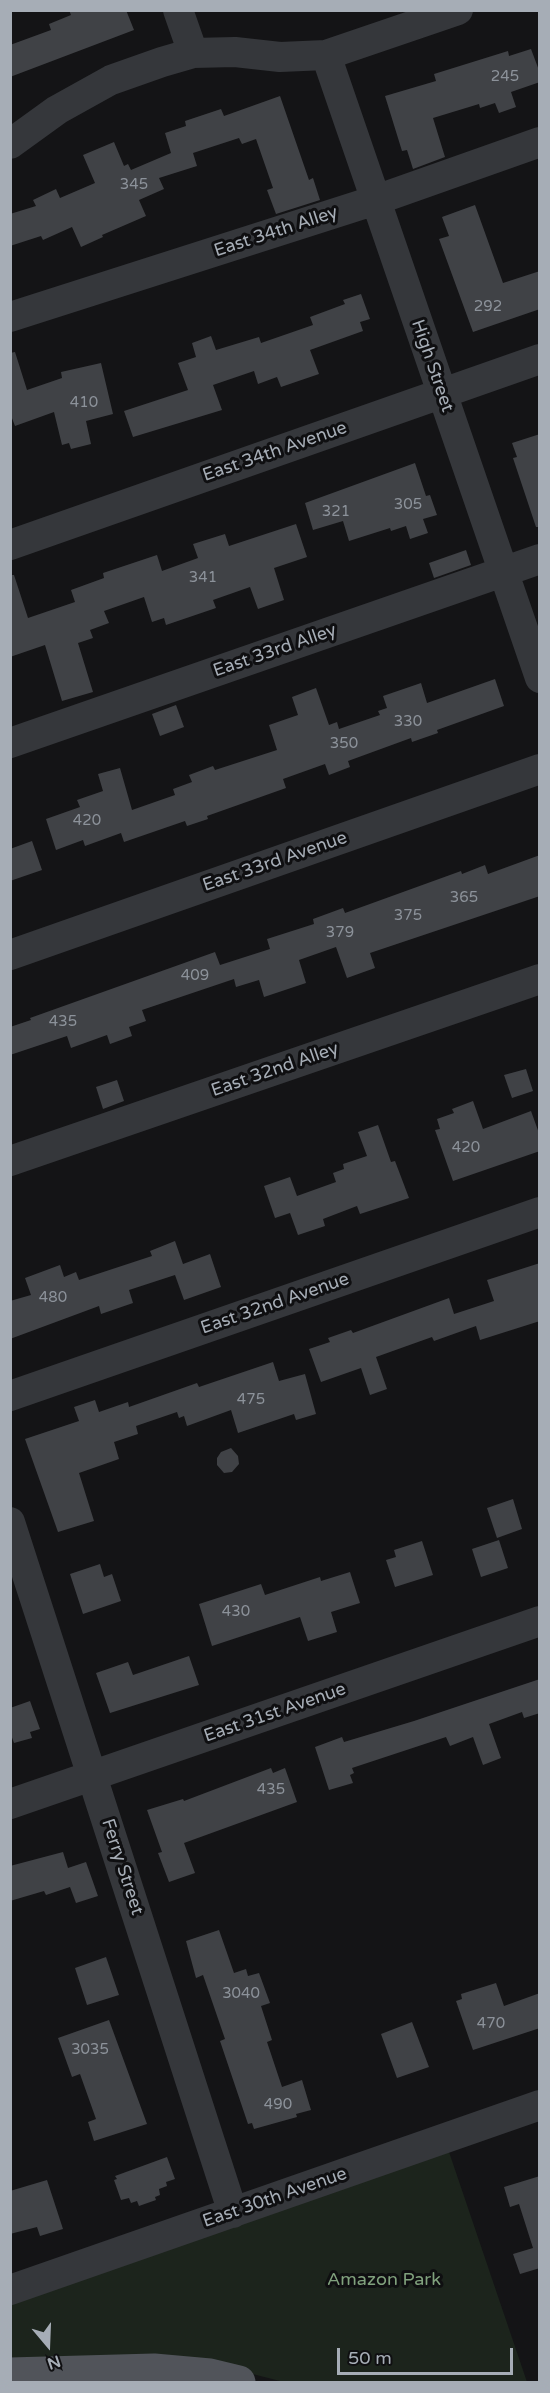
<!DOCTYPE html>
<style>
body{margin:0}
#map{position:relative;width:550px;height:2393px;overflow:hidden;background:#141416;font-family:"Varela Round",sans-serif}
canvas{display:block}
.frame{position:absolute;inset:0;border:12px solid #a6adb6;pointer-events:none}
.north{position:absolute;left:18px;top:2315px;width:60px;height:60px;-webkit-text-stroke:4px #0f0f11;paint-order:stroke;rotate:161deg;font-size:16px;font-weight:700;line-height:24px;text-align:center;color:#a6adb6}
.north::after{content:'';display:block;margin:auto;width:21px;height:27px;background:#a6adb6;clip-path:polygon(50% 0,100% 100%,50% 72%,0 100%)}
.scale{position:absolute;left:337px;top:2348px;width:176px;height:27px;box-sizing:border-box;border:3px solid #a6adb6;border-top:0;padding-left:8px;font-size:18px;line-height:21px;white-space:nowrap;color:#a6adb6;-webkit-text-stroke:4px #0f0f11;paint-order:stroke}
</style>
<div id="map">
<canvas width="550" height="2393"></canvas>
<div class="frame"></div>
<div class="north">N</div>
<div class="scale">50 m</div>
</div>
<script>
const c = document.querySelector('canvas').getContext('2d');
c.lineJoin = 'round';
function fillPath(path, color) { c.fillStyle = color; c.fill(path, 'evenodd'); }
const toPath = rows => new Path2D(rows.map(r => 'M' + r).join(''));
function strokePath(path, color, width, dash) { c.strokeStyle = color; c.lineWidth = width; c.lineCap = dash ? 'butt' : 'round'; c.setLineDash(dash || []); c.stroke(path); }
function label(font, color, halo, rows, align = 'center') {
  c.font = font + ' "Varela Round",sans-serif'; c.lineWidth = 6; c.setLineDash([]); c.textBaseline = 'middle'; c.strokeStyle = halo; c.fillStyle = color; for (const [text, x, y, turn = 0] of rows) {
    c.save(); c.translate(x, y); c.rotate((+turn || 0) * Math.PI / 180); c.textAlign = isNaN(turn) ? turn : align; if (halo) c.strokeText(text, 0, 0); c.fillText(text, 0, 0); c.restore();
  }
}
fillPath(toPath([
 [448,2149,527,2382,284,2382,217,2365,11,2362,10,2298]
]), '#1c241c');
fillPath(toPath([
 [69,10,126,10,134,30,10,77,10,45,51,30,49,24,71,15],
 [531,49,540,73,540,82,511,92,516,107,499,113,495,103,480,108,479,104,433,118,445,157,413,169,407,150,402,151,385,96,436,81,434,74,508,51,509,56],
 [280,96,309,180,313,178,320,200,276,214,267,190,273,188,256,139,242,144,239,138,193,153,197,166,159,178,164,189,139,200,146,216,102,235,103,237,81,247,72,227,43,240,41,236,10,246,10,214,36,206,33,200,56,189,60,198,95,183,83,155,114,142,124,166,128,164,131,170,171,153,165,133,186,126,185,121,221,109,224,116],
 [475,205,503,283,540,271,540,309,473,332,439,239,449,236,442,217],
 [361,294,370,319,360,322,363,331,310,350,319,374,281,387,277,377,258,384,254,371,213,385,222,410,133,437,124,411,188,390,178,363,196,357,192,343,211,336,216,350,259,337,261,343,313,325,310,317,345,304,343,300],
 [15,352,27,390,62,378,61,372,101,363,113,414,86,421,91,444,71,449,69,443,62,445,54,412,15,426,10,413,10,353],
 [540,434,540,527,536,527,513,458,517,457,512,443],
 [415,463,426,496,430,495,437,515,423,519,428,533,410,539,406,526,391,531,390,528,349,541,343,521,313,530,305,503],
 [296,524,307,557,274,568,284,600,258,609,250,587,213,600,216,608,166,625,164,618,152,622,144,597,104,611,109,623,90,630,93,638,78,643,93,692,62,701,45,645,10,657,10,575,14,575,28,618,75,602,71,590,104,578,103,573,157,555,162,571,198,558,193,544,225,534,229,546],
 [466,550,471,565,434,578,429,563],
 [495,679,504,706,437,730,438,733,412,742,411,738,348,761,350,767,329,775,325,764,283,779,286,788,207,816,208,819,187,826,185,821,124,842,121,833,85,846,83,840,56,850,46,819,80,807,77,800,103,791,98,774,120,768,132,810,175,795,173,789,192,782,189,775,213,766,215,770,277,750,269,725,298,715,292,697,316,688,329,725,337,722,339,729,380,715,378,711,387,708,383,696,421,683,427,703],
 [176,705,184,727,160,736,152,714],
 [32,841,42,870,10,881,10,849],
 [540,855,540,896,370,953,375,968,347,978,336,947,299,960,306,983,264,997,259,980,236,987,234,979,142,1010,146,1021,129,1027,132,1036,110,1044,107,1035,71,1048,67,1036,10,1055,10,1027,31,1020,30,1018,215,952,220,965,270,949,267,939,314,924,313,919,343,908,345,913,461,871,462,874,485,865,488,874],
 [526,1069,533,1091,512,1098,504,1075],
 [117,1080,124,1101,103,1109,96,1087],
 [473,1101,483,1129,531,1111,540,1136,540,1151,453,1181,435,1130,440,1129,437,1119,454,1113,452,1109],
 [378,1125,391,1162,395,1161,409,1198,360,1214,357,1206,323,1219,325,1226,298,1235,290,1213,275,1218,264,1186,290,1177,297,1196,336,1182,333,1173,344,1169,343,1164,367,1156,358,1132],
 [175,1241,183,1264,210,1254,221,1287,184,1300,175,1275,129,1290,133,1303,101,1314,99,1306,10,1339,10,1301,31,1295,25,1278,60,1265,64,1277,76,1272,79,1280,152,1256,150,1251],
 [540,1263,540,1321,480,1340,476,1326,434,1341,432,1337,376,1357,387,1389,370,1395,361,1368,321,1382,309,1349,330,1342,328,1338,351,1330,353,1333,449,1298,454,1314,494,1301,487,1280],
 [273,1362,279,1381,305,1374,316,1414,296,1420,294,1414,238,1433,231,1410,187,1426,184,1416,179,1418,177,1412,136,1426,138,1434,114,1442,119,1459,79,1473,94,1521,58,1532,25,1439,79,1421,74,1407,95,1400,99,1412,128,1402,129,1407,197,1383,199,1387],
 [231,1448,238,1456,239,1464,232,1472,224,1473,217,1465,217,1458,221,1452],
 [513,1499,522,1529,497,1538,487,1508],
 [499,1540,508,1568,481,1577,472,1549],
 [422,1541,433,1575,395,1587,386,1560,396,1557,394,1550],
 [100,1564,104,1577,112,1574,121,1601,83,1614,70,1574],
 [350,1572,360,1603,331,1612,337,1632,308,1641,300,1617,212,1646,199,1604,261,1584,265,1595,320,1577,321,1581],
 [189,1656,199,1685,110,1713,96,1673,128,1662,133,1675],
 [540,1679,540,1713,524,1718,522,1712,489,1724,501,1758,483,1765,473,1737,450,1746,446,1737,352,1768,354,1773,350,1775,353,1783,329,1790,315,1747,342,1737,344,1742,414,1721],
 [30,1701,40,1729,30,1732,32,1738,14,1743,10,1732,10,1708],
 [271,1768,273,1773,285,1768,297,1802,184,1843,195,1873,169,1882,158,1853,162,1852,147,1810,183,1799,184,1801],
 [63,1852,68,1868,86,1862,98,1896,76,1903,70,1887,46,1895,44,1891,10,1901,10,1866],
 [219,1930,234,1973,246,1969,248,1976,259,1973,270,2003,261,2006,272,2040,267,2042,282,2087,302,2080,311,2110,296,2114,297,2117,254,2129,252,2123,248,2124,220,2041,225,2039,203,1975,196,1978,186,1941],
 [106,1957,119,1995,87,2005,75,1968],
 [496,1983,504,2006,540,1993,540,2028,473,2050,456,2001,462,1999,461,1994],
 [109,2020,147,2124,94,2141,88,2122,96,2119,80,2074,72,2077,58,2038],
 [412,2022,429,2067,397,2078,381,2034],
 [167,2157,175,2179,166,2182,167,2186,159,2189,160,2195,155,2197,156,2200,139,2206,137,2201,131,2203,129,2198,121,2200,114,2180,117,2179,115,2176],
 [540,2176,540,2268,520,2274,513,2254,533,2248,519,2204,510,2207,504,2187],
 [47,2180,63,2229,40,2236,37,2227,10,2234,10,2191]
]), '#404246');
strokePath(toPath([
 [178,10,193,53],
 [326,55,540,678],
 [10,144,57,110,111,80,162,62,193,53,235,52,280,57,326,55,458,10],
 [10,317,376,200,540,142],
 [10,545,540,359],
 [10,743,540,559],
 [10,955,540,769],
 [10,1161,540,979],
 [10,1396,540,1212],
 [10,1522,233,2213],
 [10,1804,540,1621],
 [10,2290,540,2105]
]), '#35373b', 30);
strokePath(toPath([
 [10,2374,154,2370,210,2375,239,2382]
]), '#51545a', 33);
label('15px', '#8c929a', null, [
 ["245",505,77],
 ["345",134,185],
 ["292",488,307],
 ["410",84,403],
 ["305",408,505],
 ["321",336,512],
 ["341",203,578],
 ["330",408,722],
 ["350",344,744],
 ["420",87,821],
 ["365",464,898],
 ["375",408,916],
 ["379",340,933],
 ["409",195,976],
 ["435",63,1022],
 ["420",466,1148],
 ["480",53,1298],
 ["475",251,1400],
 ["430",236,1612],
 ["435",271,1790],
 ["3040",241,1994],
 ["470",491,2024],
 ["3035",90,2050],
 ["490",278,2105]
]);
label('18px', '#a6adb6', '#0f0f11', [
 ["East 34th Alley",276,232,-18],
 ["High Street",432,366,71],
 ["East 34th Avenue",275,452,-19],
 ["East 33rd Alley",275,651,-19],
 ["East 33rd Avenue",275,862,-19],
 ["East 32nd Alley",275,1070,-19],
 ["East 32nd Avenue",275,1304,-19],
 ["East 31st Avenue",275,1713,-19],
 ["Ferry Street",122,1867,72],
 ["East 30th Avenue",275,2198,-19]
]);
label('18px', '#80a17d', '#0f0f11', [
 ["Amazon Park",384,2280]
]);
</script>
